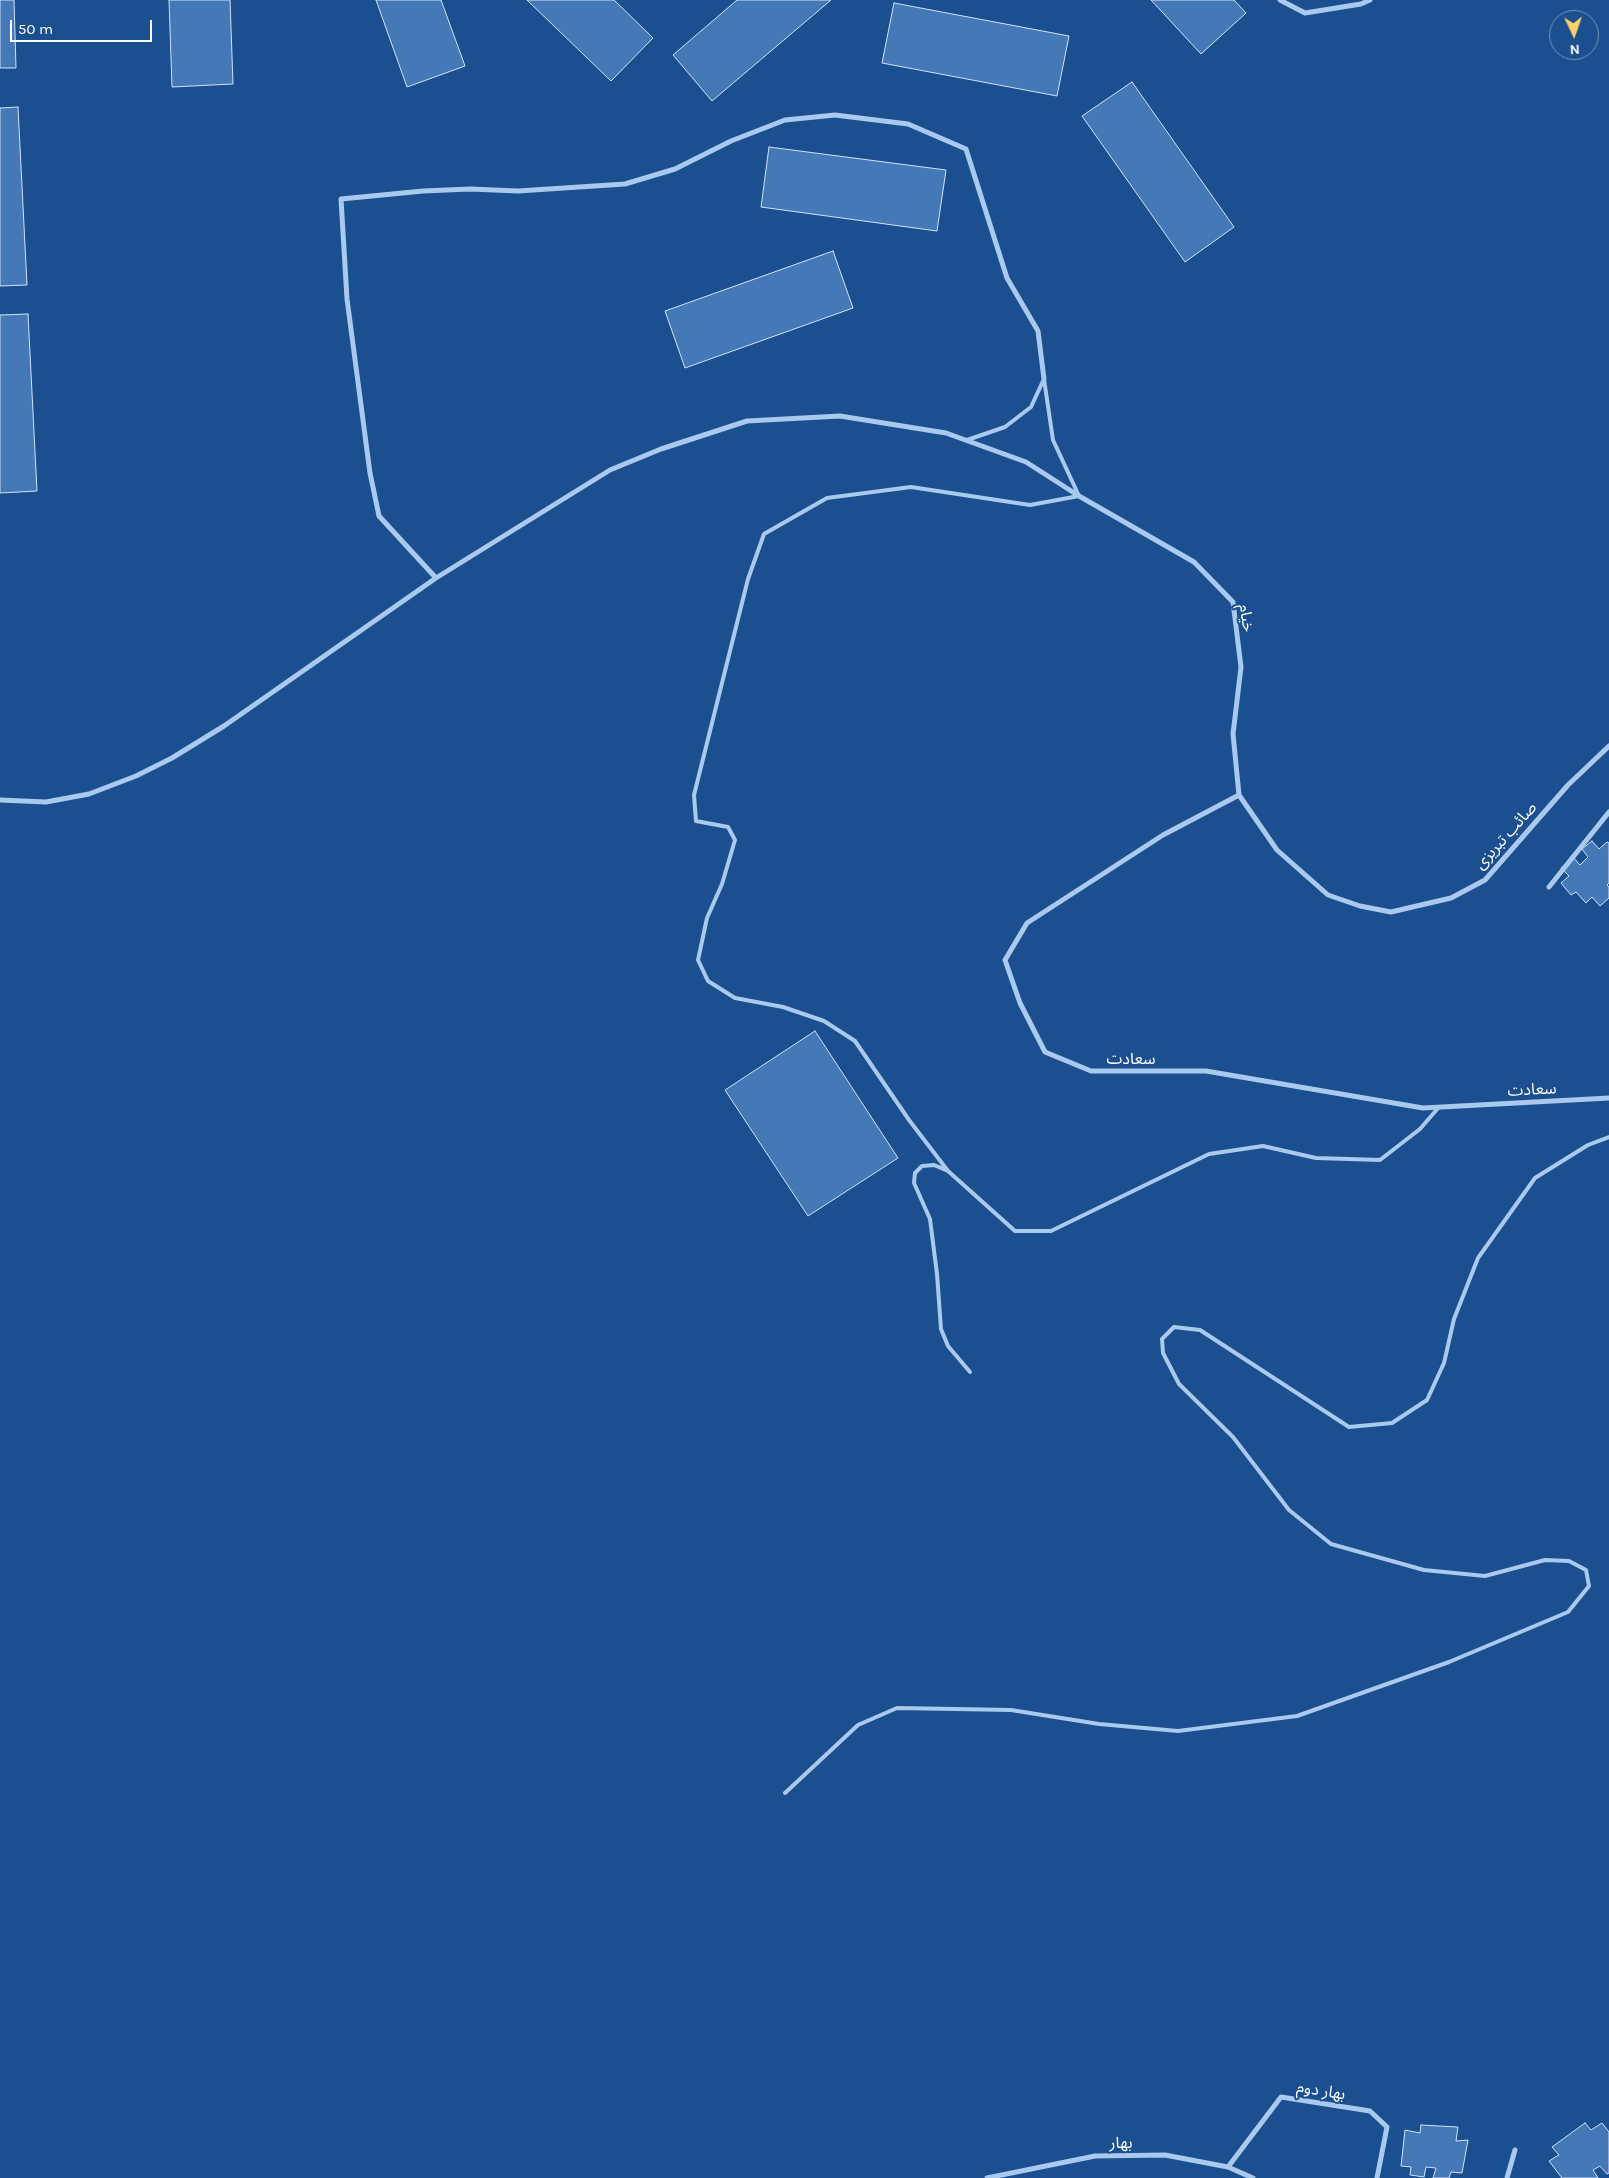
<!DOCTYPE html>
<meta charset="utf-8">
<style>
body{margin:0}
#map{position:relative;width:1609px;height:2178px;overflow:hidden;background:#1b4f8f;font-family:Karla,sans-serif}
canvas{display:block}
.north{position:absolute;left:1549px;top:10px;width:50px;height:50px;box-sizing:border-box;background:#1b4f8f;border:1px solid #7695bc;border-radius:50%;rotate:177deg;font-size:14px;font-weight:700;line-height:20px;text-align:center;color:#fff}
.north::after{content:'';display:block;margin:auto;width:18px;height:22px;background:#ffd166;clip-path:polygon(50% 0,100% 100%,50% 72%,0 100%)}
.scale{position:absolute;left:10px;top:20px;width:142px;height:22px;box-sizing:border-box;border:2px solid #fff;border-top:0;padding-left:6px;font-size:15px;line-height:18px;white-space:nowrap;color:#fff;-webkit-text-stroke:4px #1b4f8f;paint-order:stroke}
</style>
<div id="map">
<canvas width="1609" height="2178"></canvas>
<div class="north">N</div>
<div class="scale">50 m</div>
</div>
<script>
const c = document.querySelector('canvas').getContext('2d');
c.lineJoin = 'round';
function fillPath(path, color) { c.fillStyle = color; c.fill(path, 'evenodd'); }
const toPath = rows => new Path2D(rows.map(r => 'M' + r).join(''));
function strokePath(path, color, width, dash) { c.strokeStyle = color; c.lineWidth = width; c.lineCap = dash ? 'butt' : 'round'; c.setLineDash(dash || []); c.stroke(path); }
function label(font, color, halo, rows, align = 'center') {
  c.font = font + ' Karla,"Noto Sans Arabic",sans-serif'; c.lineWidth = 4; c.setLineDash([]); c.textBaseline = 'middle'; c.strokeStyle = halo; c.fillStyle = color; for (const [text, x, y, turn = 0] of rows) {
    c.save(); c.translate(x, y); c.rotate((+turn || 0) * Math.PI / 180); c.textAlign = isNaN(turn) ? turn : align; if (halo) c.strokeText(text, 0, 0); c.fillText(text, 0, 0); c.restore();
  }
}
const building = toPath([
 [0,0,14,0,16,68,0,68,0,0],
 [169,0,230,0,233,84,172,87,169,0],
 [376,0,441,0,465,66,407,87,376,0],
 [527,0,614,0,653,38,611,81,527,0],
 [737,0,831,0,712,101,673,55,737,0],
 [1151,0,1234,0,1246,13,1201,54,1151,0],
 [894,3,1069,36,1057,96,882,63,894,3],
 [1132,82,1234,227,1185,262,1082,116,1132,82],
 [18,107,27,285,0,286,0,108,18,107],
 [769,147,946,170,937,231,761,207,769,147],
 [833,251,853,308,685,368,665,311,833,251],
 [28,314,37,491,0,493,0,315,28,314],
 [1592,841,1599,849,1607,842,1609,843,1609,883,1607,885,1609,887,1609,898,1600,906,1592,897,1586,903,1576,892,1571,895,1561,883,1569,876,1561,868,1573,857,1580,865,1588,857,1582,849,1592,841],
 [815,1031,898,1158,808,1216,725,1090,815,1031],
 [1585,2123,1591,2130,1602,2123,1609,2132,1609,2173,1607,2174,1600,2166,1593,2170,1598,2178,1562,2178,1549,2161,1559,2155,1552,2147,1585,2123],
 [1421,2125,1458,2127,1456,2141,1468,2140,1462,2173,1451,2172,1449,2178,1433,2178,1436,2168,1426,2167,1424,2177,1410,2175,1411,2167,1401,2166,1405,2130,1420,2133,1421,2125]
]);
fillPath(building, '#4478b7');
strokePath(building, '#cfe3fa', 1);
strokePath(toPath([
 [967,440,1005,427,1031,407,1043,381],
 [948,1171,909,1120,855,1041,824,1021,783,1007,735,998,708,981,698,960,707,918,722,884,735,840,728,827,696,821,694,795,748,579,764,534,827,498,911,487,1030,505,1079,496,1053,440,1044,379],
 [970,1372,948,1346,941,1329,937,1274,930,1219,914,1183,915,1173,922,1166,934,1165,948,1171,1015,1231,1051,1231,1209,1154,1263,1146,1316,1158,1380,1160,1420,1129,1439,1107],
 [785,1793,858,1725,897,1708,1011,1710,1099,1724,1178,1731,1297,1716,1449,1662,1568,1612,1589,1586,1586,1570,1569,1561,1545,1560,1485,1576,1424,1570,1331,1544,1289,1510,1233,1437,1179,1384,1163,1353,1162,1339,1174,1327,1200,1330,1349,1427,1392,1423,1427,1400,1444,1363,1454,1319,1478,1258,1535,1178,1588,1145,1609,1137]
]), '#a9c9ee', 4);
strokePath(toPath([
 [1280,0,1305,13,1361,4,1370,0],
 [436,578,379,516,370,473,347,299,341,199,423,191,470,189,518,191,625,184,675,169,731,141,785,120,835,115,908,124,966,149,1007,278,1038,331,1044,379],
 [1239,795,1163,835,1027,923,1005,960,1020,1003,1045,1052,1091,1071,1206,1071,1423,1108,1609,1098],
 [0,800,46,802,89,794,136,776,172,758,224,726,436,578,610,470,661,449,747,421,840,416,946,433,1026,462,1079,496,1194,562,1233,602,1241,667,1233,734,1239,795,1277,850,1328,895,1360,906,1391,912,1451,898,1485,880,1568,785,1609,746],
 [1549,887,1609,812],
 [1228,2167,1281,2097,1370,2111,1387,2127,1377,2178],
 [987,2178,1095,2156,1165,2155,1228,2167,1253,2178],
 [1507,2178,1515,2150]
]), '#a9c9ee', 5);
label('16px', '#fff', '#1b4f8f', [
 ["خیام",1246,618,80],
 ["صائب تبریزی",1506,836,-48],
 ["سعادت",1131,1059],
 ["سعادت",1532,1090,-3],
 ["بهار دوم",1321,2091,9],
 ["بهار",1121,2143]
]);
</script>
